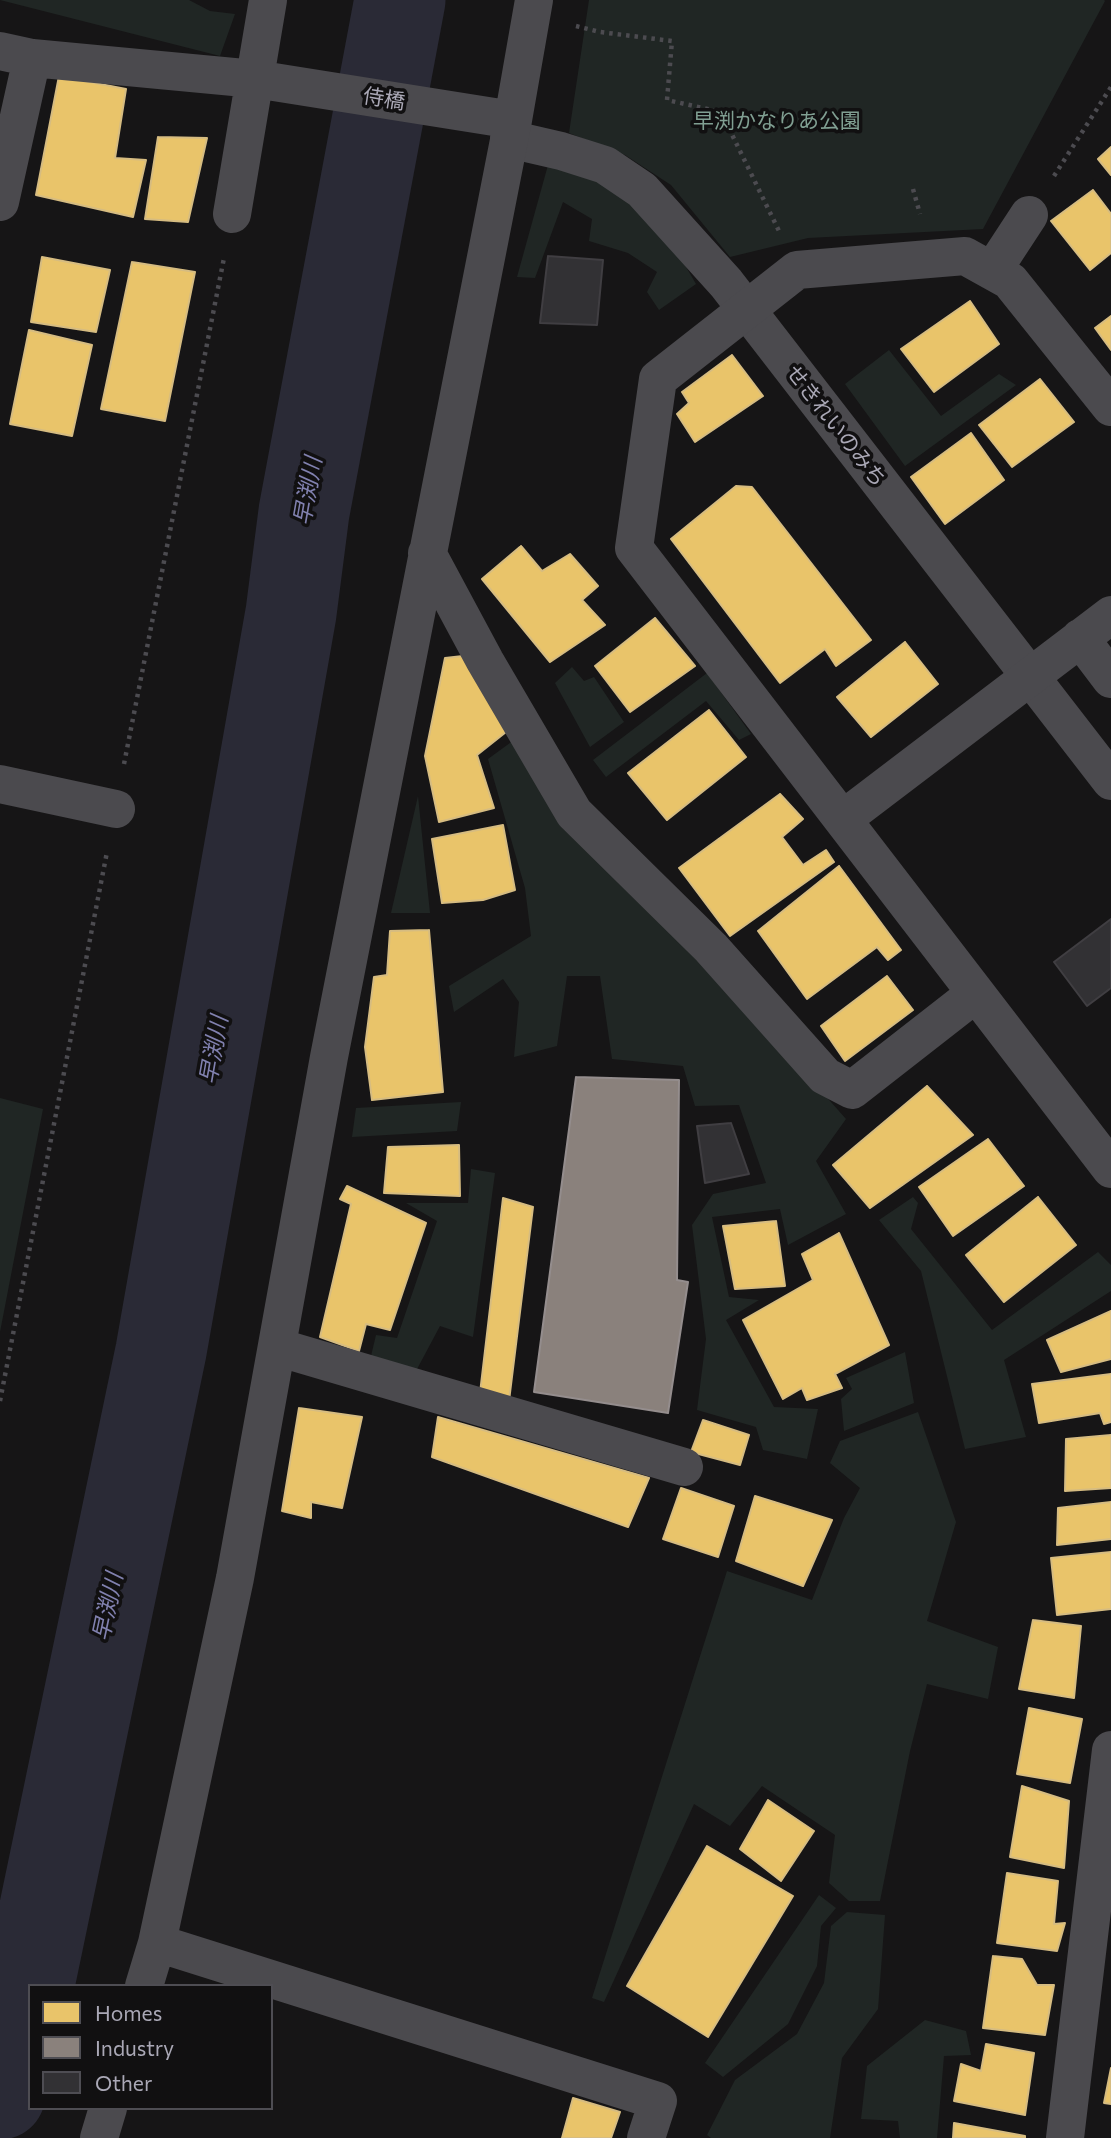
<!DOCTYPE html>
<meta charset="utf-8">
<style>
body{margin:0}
#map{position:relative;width:1111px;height:2138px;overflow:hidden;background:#161516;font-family:Commissioner,sans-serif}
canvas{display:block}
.legend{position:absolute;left:28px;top:1984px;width:245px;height:126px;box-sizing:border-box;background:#111011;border:2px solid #4e4d53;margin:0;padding:9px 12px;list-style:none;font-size:21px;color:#aaa8b6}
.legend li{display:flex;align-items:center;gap:14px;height:35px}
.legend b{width:35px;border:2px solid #4e4d53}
</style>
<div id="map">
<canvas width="1111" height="2138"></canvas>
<ul class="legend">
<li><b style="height:19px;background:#e9c46a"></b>Homes</li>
<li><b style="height:19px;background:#8a817c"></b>Industry</li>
<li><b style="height:19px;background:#323134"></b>Other</li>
</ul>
</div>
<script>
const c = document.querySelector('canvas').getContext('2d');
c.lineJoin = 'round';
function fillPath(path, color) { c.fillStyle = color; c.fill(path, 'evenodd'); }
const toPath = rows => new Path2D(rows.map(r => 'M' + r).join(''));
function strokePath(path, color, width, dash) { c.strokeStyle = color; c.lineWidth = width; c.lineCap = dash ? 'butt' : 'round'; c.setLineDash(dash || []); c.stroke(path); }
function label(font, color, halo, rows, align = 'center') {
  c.font = font + ' Commissioner,"Noto Sans JP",sans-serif'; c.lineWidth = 7; c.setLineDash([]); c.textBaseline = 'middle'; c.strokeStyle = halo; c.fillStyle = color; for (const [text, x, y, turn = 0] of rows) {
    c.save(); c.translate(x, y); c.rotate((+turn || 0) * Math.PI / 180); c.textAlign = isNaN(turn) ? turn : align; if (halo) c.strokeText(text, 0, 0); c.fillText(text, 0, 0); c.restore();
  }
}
fillPath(toPath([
 [0,0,189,0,210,11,235,14,220,56],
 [589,0,1104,0,1105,1,983,229,808,238,730,257,671,185,625,155,569,133],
 [548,165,610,179,664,229,696,284,659,310,647,292,657,272,628,253,589,241,592,219,563,202,535,278,517,277],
 [889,350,941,416,999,374,1016,385,905,466,845,384],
 [572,667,584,681,594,677,624,722,590,747,555,683],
 [707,673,751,734,739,740,706,701,606,777,593,760],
 [514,740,707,962,846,1119,816,1161,846,1214,788,1245,780,1209,712,1217,729,1297,759,1300,726,1320,774,1407,818,1409,807,1459,763,1450,756,1427,697,1410,706,1339,692,1225,713,1194,766,1183,739,1105,695,1106,683,1066,612,1059,600,976,567,976,557,1046,514,1057,519,1002,503,979,454,1012,449,986,531,936,525,888,488,759],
 [418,796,430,913,391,913],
 [0,1098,43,1109,0,1332],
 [461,1102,457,1131,352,1137,356,1108],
 [471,1169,495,1173,473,1337,440,1326,416,1371,371,1356,376,1335,397,1338,437,1221,406,1203,468,1203],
 [913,1197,918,1203,911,1229,992,1330,1098,1252,1111,1265,1111,1291,1004,1360,1026,1437,965,1449,921,1271,879,1220],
 [905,1352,914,1403,844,1431,841,1399,852,1389,846,1378],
 [918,1412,956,1522,927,1621,998,1647,988,1699,927,1684,910,1751,880,1901,849,1901,829,1883,835,1835,762,1786,730,1826,694,1804,604,2002,592,1998,727,1571,812,1600,844,1518,860,1488,830,1463,840,1441],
 [819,1895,836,1908,821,1926,817,1966,788,2024,723,2077,705,2063],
 [847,1912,885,1915,878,2009,842,2058,830,2138,711,2138,707,2135,735,2080,797,2034,824,1983,831,1926],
 [925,2020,966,2031,971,2055,944,2056,937,2138,900,2138,898,2121,861,2119,867,2066]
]), '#202624');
const homes = toPath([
 [59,76,126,89,115,158,146,160,133,217,36,195,59,76],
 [158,137,207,138,188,222,145,219,158,137],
 [1111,147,1111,175,1098,159,1111,147],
 [1093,190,1111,214,1111,253,1090,270,1051,221,1093,190],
 [42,257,110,270,96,332,31,322,42,257],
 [132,262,195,272,165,421,101,409,132,262],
 [970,301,999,344,934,392,901,349,970,301],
 [1111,316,1111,350,1095,328,1111,316],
 [29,330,92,345,72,436,10,424,29,330],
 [732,355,763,396,695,442,677,414,689,403,682,392,732,355],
 [1040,379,1074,422,1012,467,979,425,1040,379],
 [971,433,1004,480,945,524,911,477,971,433],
 [736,486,752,487,871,640,836,666,825,649,780,683,671,539,736,486],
 [521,546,542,571,570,554,598,586,582,600,605,625,550,662,482,579,521,546],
 [655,618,695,666,630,712,595,666,655,618],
 [905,642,938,684,871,737,837,697,905,642],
 [463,656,506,732,477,755,494,808,439,822,425,756,445,658,463,656],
 [709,710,746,757,667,820,628,773,709,710],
 [780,794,803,819,782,837,803,865,826,850,834,862,730,936,679,868,780,794],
 [503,825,515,890,483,900,442,903,432,839,503,825],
 [839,866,901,950,888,960,877,947,807,999,758,931,839,866],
 [429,930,443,1092,372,1100,365,1047,374,977,387,975,390,931,429,930],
 [887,976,913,1010,845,1061,821,1026,887,976],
 [927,1086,973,1135,870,1208,833,1165,927,1086],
 [988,1139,1024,1186,953,1236,919,1187,988,1139],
 [459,1145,460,1196,384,1193,388,1147,459,1145],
 [347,1186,426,1223,390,1330,366,1324,359,1351,320,1337,351,1204,340,1199,347,1186],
 [1038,1197,1076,1245,1004,1302,966,1255,1038,1197],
 [503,1198,533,1207,509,1401,480,1393,503,1198],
 [776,1221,785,1286,735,1289,723,1226,776,1221],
 [839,1233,889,1345,835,1374,842,1388,807,1400,802,1388,783,1399,743,1320,813,1280,802,1254,839,1233],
 [1111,1311,1111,1359,1061,1372,1047,1340,1111,1311],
 [1111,1374,1111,1422,1104,1424,1100,1413,1039,1423,1032,1384,1111,1374],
 [299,1408,362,1417,342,1508,311,1502,311,1518,282,1511,299,1408],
 [438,1417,649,1478,628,1527,432,1457,438,1417],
 [703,1420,749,1435,740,1465,691,1452,703,1420],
 [1111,1435,1111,1488,1065,1491,1066,1439,1111,1435],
 [681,1488,734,1506,718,1557,663,1539,681,1488],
 [755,1496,832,1520,803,1586,736,1561,755,1496],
 [1111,1502,1111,1539,1057,1545,1058,1508,1111,1502],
 [1111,1552,1111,1609,1057,1615,1051,1558,1111,1552],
 [1033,1620,1081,1626,1074,1698,1019,1689,1033,1620],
 [1029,1708,1082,1719,1070,1783,1017,1774,1029,1708],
 [1022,1786,1069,1801,1064,1868,1010,1857,1022,1786],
 [768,1800,814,1831,781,1881,740,1849,768,1800],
 [707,1846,793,1896,708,2037,627,1986,707,1846],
 [1007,1873,1058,1881,1054,1924,1065,1923,1057,1951,997,1943,1007,1873],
 [993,1956,1022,1959,1037,1985,1054,1985,1045,2035,983,2028,993,1956],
 [986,2044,1034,2053,1025,2115,954,2101,961,2064,981,2071,986,2044],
 [1111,2068,1111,2104,1104,2103,1111,2068],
 [573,2098,620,2112,611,2138,562,2138,573,2098],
 [954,2123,1025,2136,1025,2138,953,2138,954,2123]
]);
fillPath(homes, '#e9c46a');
strokePath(homes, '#d6bc81', 2);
const industry = toPath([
 [576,1077,679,1080,677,1280,688,1282,668,1413,534,1392,576,1077]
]);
fillPath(industry, '#8a817c');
strokePath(industry, '#948d8d', 2);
strokePath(toPath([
 [0,2094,27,1994,161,1351,291,613,304,512,400,0]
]), '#2a2a36', 91);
const building = toPath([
 [548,256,603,260,597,325,540,323,548,256],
 [1111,919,1111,988,1087,1006,1054,962,1111,919],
 [731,1123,749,1174,705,1183,697,1126,731,1123]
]);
fillPath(building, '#323134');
strokePath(building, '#403e42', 2);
strokePath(toPath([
 [576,26,600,32,672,41,667,100,721,112,779,231],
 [1054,176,1111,87],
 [913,189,920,214],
 [124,764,224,258],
 [0,1401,107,852]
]), '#4c4b50', 4.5, [3.5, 5]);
strokePath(toPath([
 [509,139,561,151,605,165,642,190,726,283,1111,781]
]), '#4b4a4e', 38);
strokePath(toPath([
 [0,51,32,58,255,79,513,120],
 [0,202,32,58],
 [232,214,268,0],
 [993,270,1029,215],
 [1111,407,1010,281,965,256,797,270,658,379,634,548,1111,1169],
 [427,553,485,661,574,813,711,948,825,1076,852,1090,975,994],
 [1080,638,1111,679],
 [0,784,116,809],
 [843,819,1111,615],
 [277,1347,684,1467],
 [157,1943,658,2101,646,2138],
 [144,1986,157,1943,235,1578,329,1057,513,120,534,0],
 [99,2138,108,2108],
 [1065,2138,1111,1750]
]), '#4b4a4e', 38);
label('21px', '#aaa8b6', '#111011', [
 ["侍橋",384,99,9],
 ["せきれいのみち",836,426,52]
]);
label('21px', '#809f92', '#111011', [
 ["早渕かなりあ公園",777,121]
]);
label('italic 23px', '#8181af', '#111011', [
 ["早渕川",308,491,-80],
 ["早渕川",214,1050,-80],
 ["早渕川",108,1607,-78]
]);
</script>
